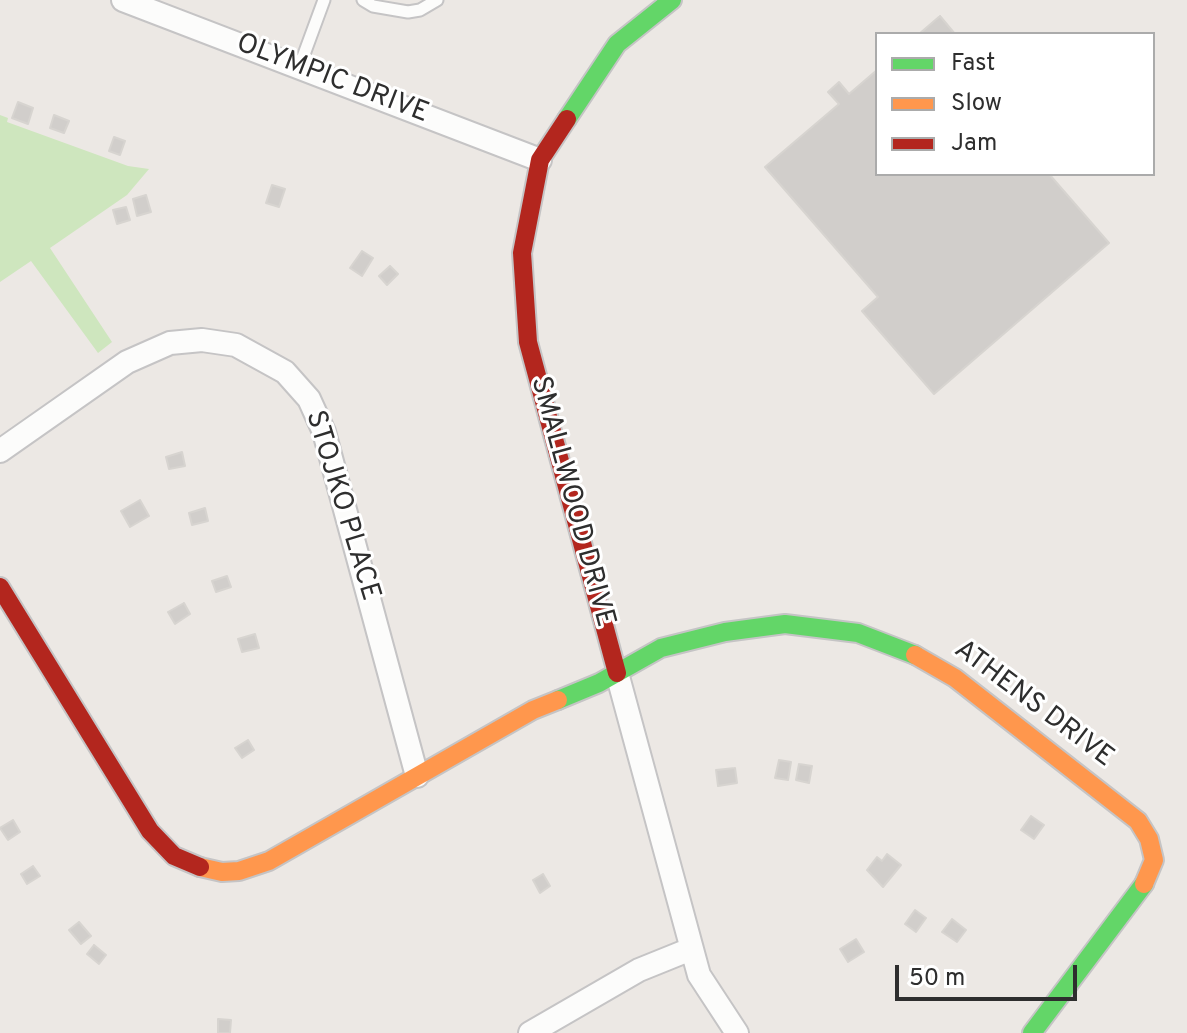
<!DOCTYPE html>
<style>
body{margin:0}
#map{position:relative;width:1187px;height:1033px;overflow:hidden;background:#ece8e4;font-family:Overpass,sans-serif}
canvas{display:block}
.legend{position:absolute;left:875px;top:32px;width:280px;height:144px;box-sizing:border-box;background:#fff;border:2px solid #ababab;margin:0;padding:10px 14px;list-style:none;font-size:24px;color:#2e2e2e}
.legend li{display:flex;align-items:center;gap:16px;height:40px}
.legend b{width:40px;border:2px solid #ababab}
.scale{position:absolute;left:895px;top:965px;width:182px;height:36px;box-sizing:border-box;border:4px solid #2e2e2e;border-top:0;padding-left:10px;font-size:24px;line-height:28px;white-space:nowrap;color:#2e2e2e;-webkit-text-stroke:6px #fff;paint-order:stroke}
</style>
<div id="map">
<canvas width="1187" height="1033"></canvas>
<ul class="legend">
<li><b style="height:10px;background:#63d668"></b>Fast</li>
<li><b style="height:10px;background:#ff974d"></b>Slow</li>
<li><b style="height:10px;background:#b3261e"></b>Jam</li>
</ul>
<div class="scale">50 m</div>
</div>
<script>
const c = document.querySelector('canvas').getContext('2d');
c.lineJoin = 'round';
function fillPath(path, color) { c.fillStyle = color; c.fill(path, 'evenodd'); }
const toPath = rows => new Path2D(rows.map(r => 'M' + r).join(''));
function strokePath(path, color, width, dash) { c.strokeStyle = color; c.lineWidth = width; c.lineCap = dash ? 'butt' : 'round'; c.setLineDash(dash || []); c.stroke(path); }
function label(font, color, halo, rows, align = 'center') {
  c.font = font + ' Overpass,sans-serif'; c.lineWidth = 6; c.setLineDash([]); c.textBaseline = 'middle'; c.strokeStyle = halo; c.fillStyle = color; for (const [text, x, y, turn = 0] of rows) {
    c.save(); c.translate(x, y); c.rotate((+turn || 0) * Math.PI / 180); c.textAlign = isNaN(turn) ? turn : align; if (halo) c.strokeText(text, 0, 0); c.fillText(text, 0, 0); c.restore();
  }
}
fillPath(toPath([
 [0,115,8,118,7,122,128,166,149,169,127,195,50,248,112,342,98,353,31,261,0,282]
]), '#cee6be');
const building = toPath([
 [940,16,955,34,919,34,940,16],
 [877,70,877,174,1049,174,1109,243,934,394,862,311,878,297,765,167,839,104,828,92,839,82,849,94,877,70],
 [18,102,33,108,28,124,12,118,18,102],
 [54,115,69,121,64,133,50,128,54,115],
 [114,137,125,141,120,155,109,151,114,137],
 [272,185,285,189,279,207,266,203,272,185],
 [146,195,151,212,137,216,133,199,146,195],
 [126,207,130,220,117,224,113,210,126,207],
 [362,251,373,258,362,276,350,268,362,251],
 [390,266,398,274,387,285,379,276,390,266],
 [182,452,185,466,169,469,166,457,182,452],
 [140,500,149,516,130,527,121,511,140,500],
 [205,508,208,521,192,525,189,513,205,508],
 [227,576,231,587,216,592,212,581,227,576],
 [184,603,190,614,175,624,168,612,184,603],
 [255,634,259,648,242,652,238,639,255,634],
 [248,740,254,750,242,758,235,748,248,740],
 [779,760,791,762,788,780,775,778,779,760],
 [799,764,812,766,809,783,796,780,799,764],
 [735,768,737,783,718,786,716,770,735,768],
 [1031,816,1044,825,1034,839,1021,830,1031,816],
 [13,820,20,832,8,840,0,828,13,820],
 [887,854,901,865,883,887,867,870,877,857,882,861,887,854],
 [33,866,40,876,27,884,21,874,33,866],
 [543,874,550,886,540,893,533,880,543,874],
 [915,910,926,918,916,932,905,924,915,910],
 [952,919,966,930,957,942,942,932,952,919],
 [79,922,91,936,81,944,69,930,79,922],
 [856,939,864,952,848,962,840,949,856,939],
 [94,945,106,955,99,964,87,954,94,945],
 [218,1019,231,1020,230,1033,218,1033,218,1019]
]);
fillPath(building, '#d1cecb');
strokePath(building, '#d7d4d0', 2);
const lane = toPath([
 [363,0,373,6,408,12,420,10,437,0],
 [299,68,324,0]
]);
const street = toPath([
 [123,0,540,160],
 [0,451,127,362,170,343,202,340,236,345,285,372,309,399,324,432,417,776],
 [617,673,699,975,737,1033],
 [530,1033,639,970,691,949]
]);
const fast = toPath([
 [567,119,617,44,672,0],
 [558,700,599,683,661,648,725,632,785,624,858,633,915,655],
 [1032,1033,1144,884]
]);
const slow = toPath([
 [915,655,955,678,1138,821,1149,839,1154,860,1144,884],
 [200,867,222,872,239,871,269,861,533,710,558,700]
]);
const jam = toPath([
 [567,119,540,160,522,253,528,342,617,673],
 [0,587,150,831,174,856,200,867]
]);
strokePath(lane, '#c5c4c5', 15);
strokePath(street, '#c5c4c5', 26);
strokePath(fast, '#c5c4c5', 22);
strokePath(slow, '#c5c4c5', 22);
strokePath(jam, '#c5c4c5', 22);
strokePath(lane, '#fcfcfb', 11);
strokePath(street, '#fcfcfb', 22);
strokePath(fast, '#63d668', 18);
strokePath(slow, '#ff974d', 18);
strokePath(jam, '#b3261e', 18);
label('28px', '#2e2e2e', '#fff', [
 ["OLYMPIC DRIVE",332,80,21],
 ["SMALLWOOD DRIVE",571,502,75],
 ["STOJKO PLACE",341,506,73],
 ["ATHENS DRIVE",1033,705,37]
]);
</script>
